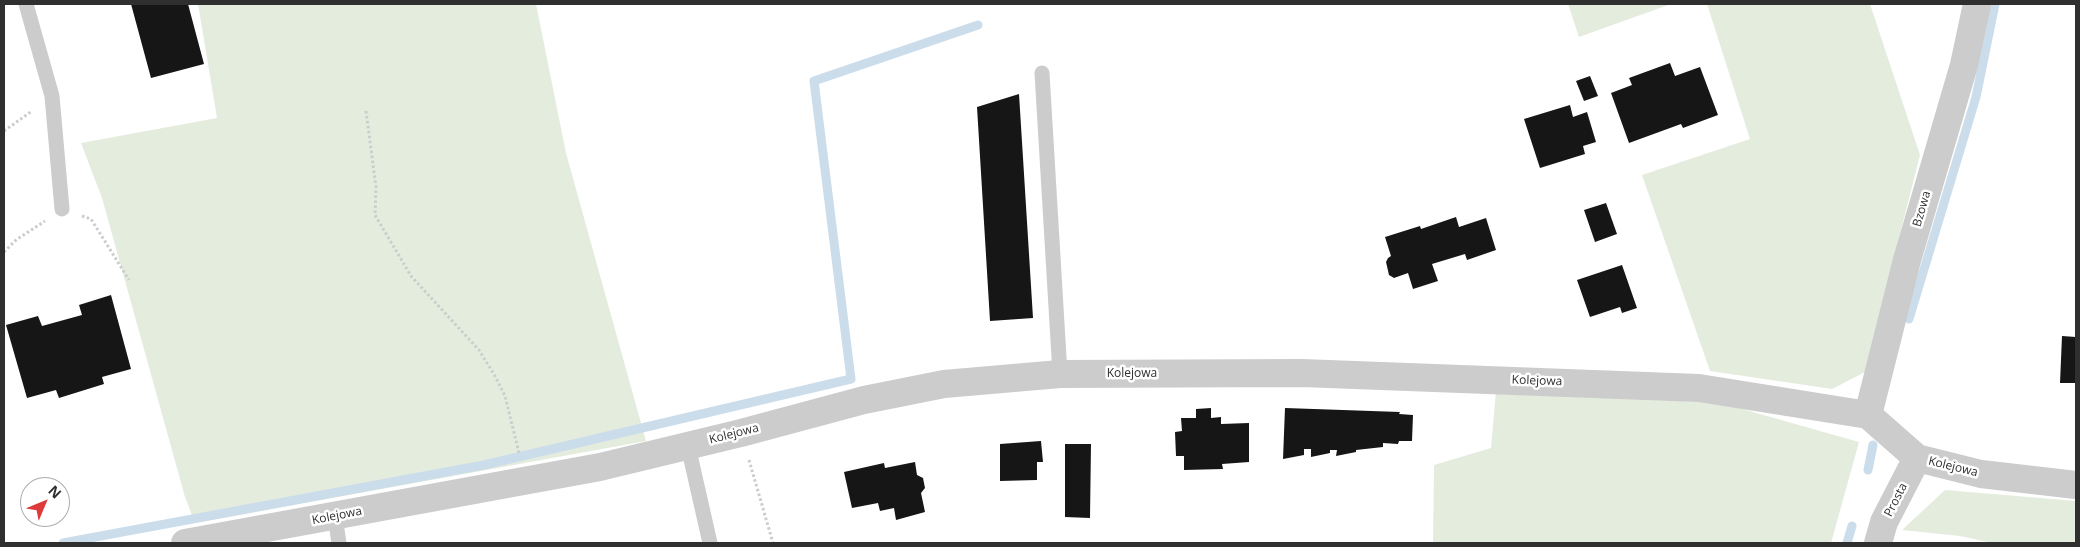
<!DOCTYPE html>
<style>
body{margin:0}
#map{position:relative;width:2080px;height:547px;overflow:hidden;background:#fff;font-family:"Open Sans",sans-serif}
canvas{display:block}
.frame{position:absolute;inset:0;border:5px solid #2f2f2f;pointer-events:none}
.north{position:absolute;left:20px;top:477px;width:50px;height:50px;box-sizing:border-box;background:#fff;border:1px solid #acacac;border-radius:50%;rotate:45deg;font-size:14px;font-weight:700;line-height:20px;text-align:center;color:#2f2f2f}
.north::after{content:'';display:block;margin:auto;width:18px;height:22px;background:#de3a3a;clip-path:polygon(50% 0,100% 100%,50% 72%,0 100%)}
</style>
<div id="map">
<canvas width="2080" height="547"></canvas>
<div class="frame"></div>
<div class="north">N</div>
</div>
<script>
const c = document.querySelector('canvas').getContext('2d');
c.lineJoin = 'round';
function fillPath(path, color) { c.fillStyle = color; c.fill(path, 'evenodd'); }
const toPath = rows => new Path2D(rows.map(r => 'M' + r).join(''));
function strokePath(path, color, width, dash) { c.strokeStyle = color; c.lineWidth = width; c.lineCap = dash ? 'butt' : 'round'; c.setLineDash(dash || []); c.stroke(path); }
function label(font, color, halo, rows, align = 'center') {
  c.font = font + ' "Open Sans",sans-serif'; c.lineWidth = 5; c.setLineDash([]); c.textBaseline = 'middle'; c.strokeStyle = halo; c.fillStyle = color; for (const [text, x, y, turn = 0] of rows) {
    c.save(); c.translate(x, y); c.rotate((+turn || 0) * Math.PI / 180); c.textAlign = isNaN(turn) ? turn : align; if (halo) c.strokeText(text, 0, 0); c.fillText(text, 0, 0); c.restore();
  }
}
fillPath(toPath([
 [198,4,536,4,566,153,646,441,195,523,185,497,102,198,81,143,217,118],
 [1568,4,1671,4,1579,37],
 [1707,4,1870,4,1920,155,1865,372,1832,389,1710,371,1642,175,1750,139],
 [1496,391,1721,403,1859,442,1831,543,1433,543,1434,465,1491,448],
 [1945,490,2076,501,2076,543,1992,543,1960,536,1902,530]
]), '#e4ecde');
strokePath(toPath([
 [1909,319,1976,97,1995,4],
 [1868,470,1873,445],
 [63,543,484,465,851,379,814,81,978,25],
 [1847,543,1852,526]
]), '#cbdceb', 9);
fillPath(toPath([
 [131,4,188,4,204,64,151,78],
 [1670,63,1675,76,1700,67,1718,115,1683,128,1681,124,1629,143,1611,93,1632,85,1629,78],
 [1590,76,1598,96,1584,101,1576,81],
 [1019,94,1033,318,990,321,977,107],
 [1570,105,1573,117,1587,112,1596,142,1583,146,1585,154,1540,168,1524,119],
 [1606,203,1617,234,1595,242,1584,210],
 [1456,217,1459,227,1486,218,1496,250,1467,260,1465,254,1432,264,1438,281,1413,289,1408,273,1394,278,1389,275,1386,262,1388,258,1391,256,1385,237,1420,226,1421,229],
 [1622,265,1637,308,1622,313,1620,307,1590,317,1577,280],
 [111,295,131,369,102,377,104,384,59,398,56,390,27,398,6,325,38,316,42,326,82,315,79,305],
 [2062,336,2076,337,2076,383,2060,383],
 [1211,408,1211,418,1221,417,1221,424,1249,423,1249,462,1222,464,1223,469,1184,470,1184,456,1176,456,1175,432,1182,431,1181,418,1196,418,1196,409],
 [1285,408,1400,412,1399,414,1413,415,1412,441,1399,441,1398,444,1383,443,1383,447,1356,450,1356,452,1336,456,1337,450,1330,450,1330,453,1311,457,1311,449,1304,449,1304,455,1283,459],
 [1041,441,1043,462,1037,462,1037,480,1000,481,1000,444],
 [1065,444,1091,444,1090,518,1065,517],
 [915,462,917,475,923,478,925,488,921,493,925,512,896,520,894,508,880,511,878,503,852,508,844,472,884,463,885,468]
]), '#161616');
strokePath(toPath([
 [366,111,376,187,375,215,411,276,479,350,495,376,505,396,519,453],
 [4,131,32,111],
 [82,216,91,219,129,280],
 [4,252,16,240,45,221],
 [749,460,773,543]
]), '#ccc', 3, [2.5, 2.5]);
strokePath(toPath([
 [26,4,52,96,62,209],
 [1042,73,1060,374],
 [688,446,710,543],
 [335,516,339,543]
]), '#ccc', 15);
strokePath(toPath([
 [1868,415,1907,260,1964,65,1977,4],
 [185,543,600,467,741,433,864,400,944,384,1060,374,1302,373,1699,388,1868,415,1917,458,1981,474,2076,485],
 [1878,543,1884,522,1917,458]
]), '#ccc', 28);
label('12px', '#2f2f2f', '#fff', [
 ["Bzowa",1922,209,-74],
 ["Kolejowa",1132,374],
 ["Kolejowa",1537,381,2],
 ["Kolejowa",734,434,-14],
 ["Kolejowa",1953,467,14],
 ["Prosta",1896,500,-63],
 ["Kolejowa",337,516,-11]
]);
</script>
